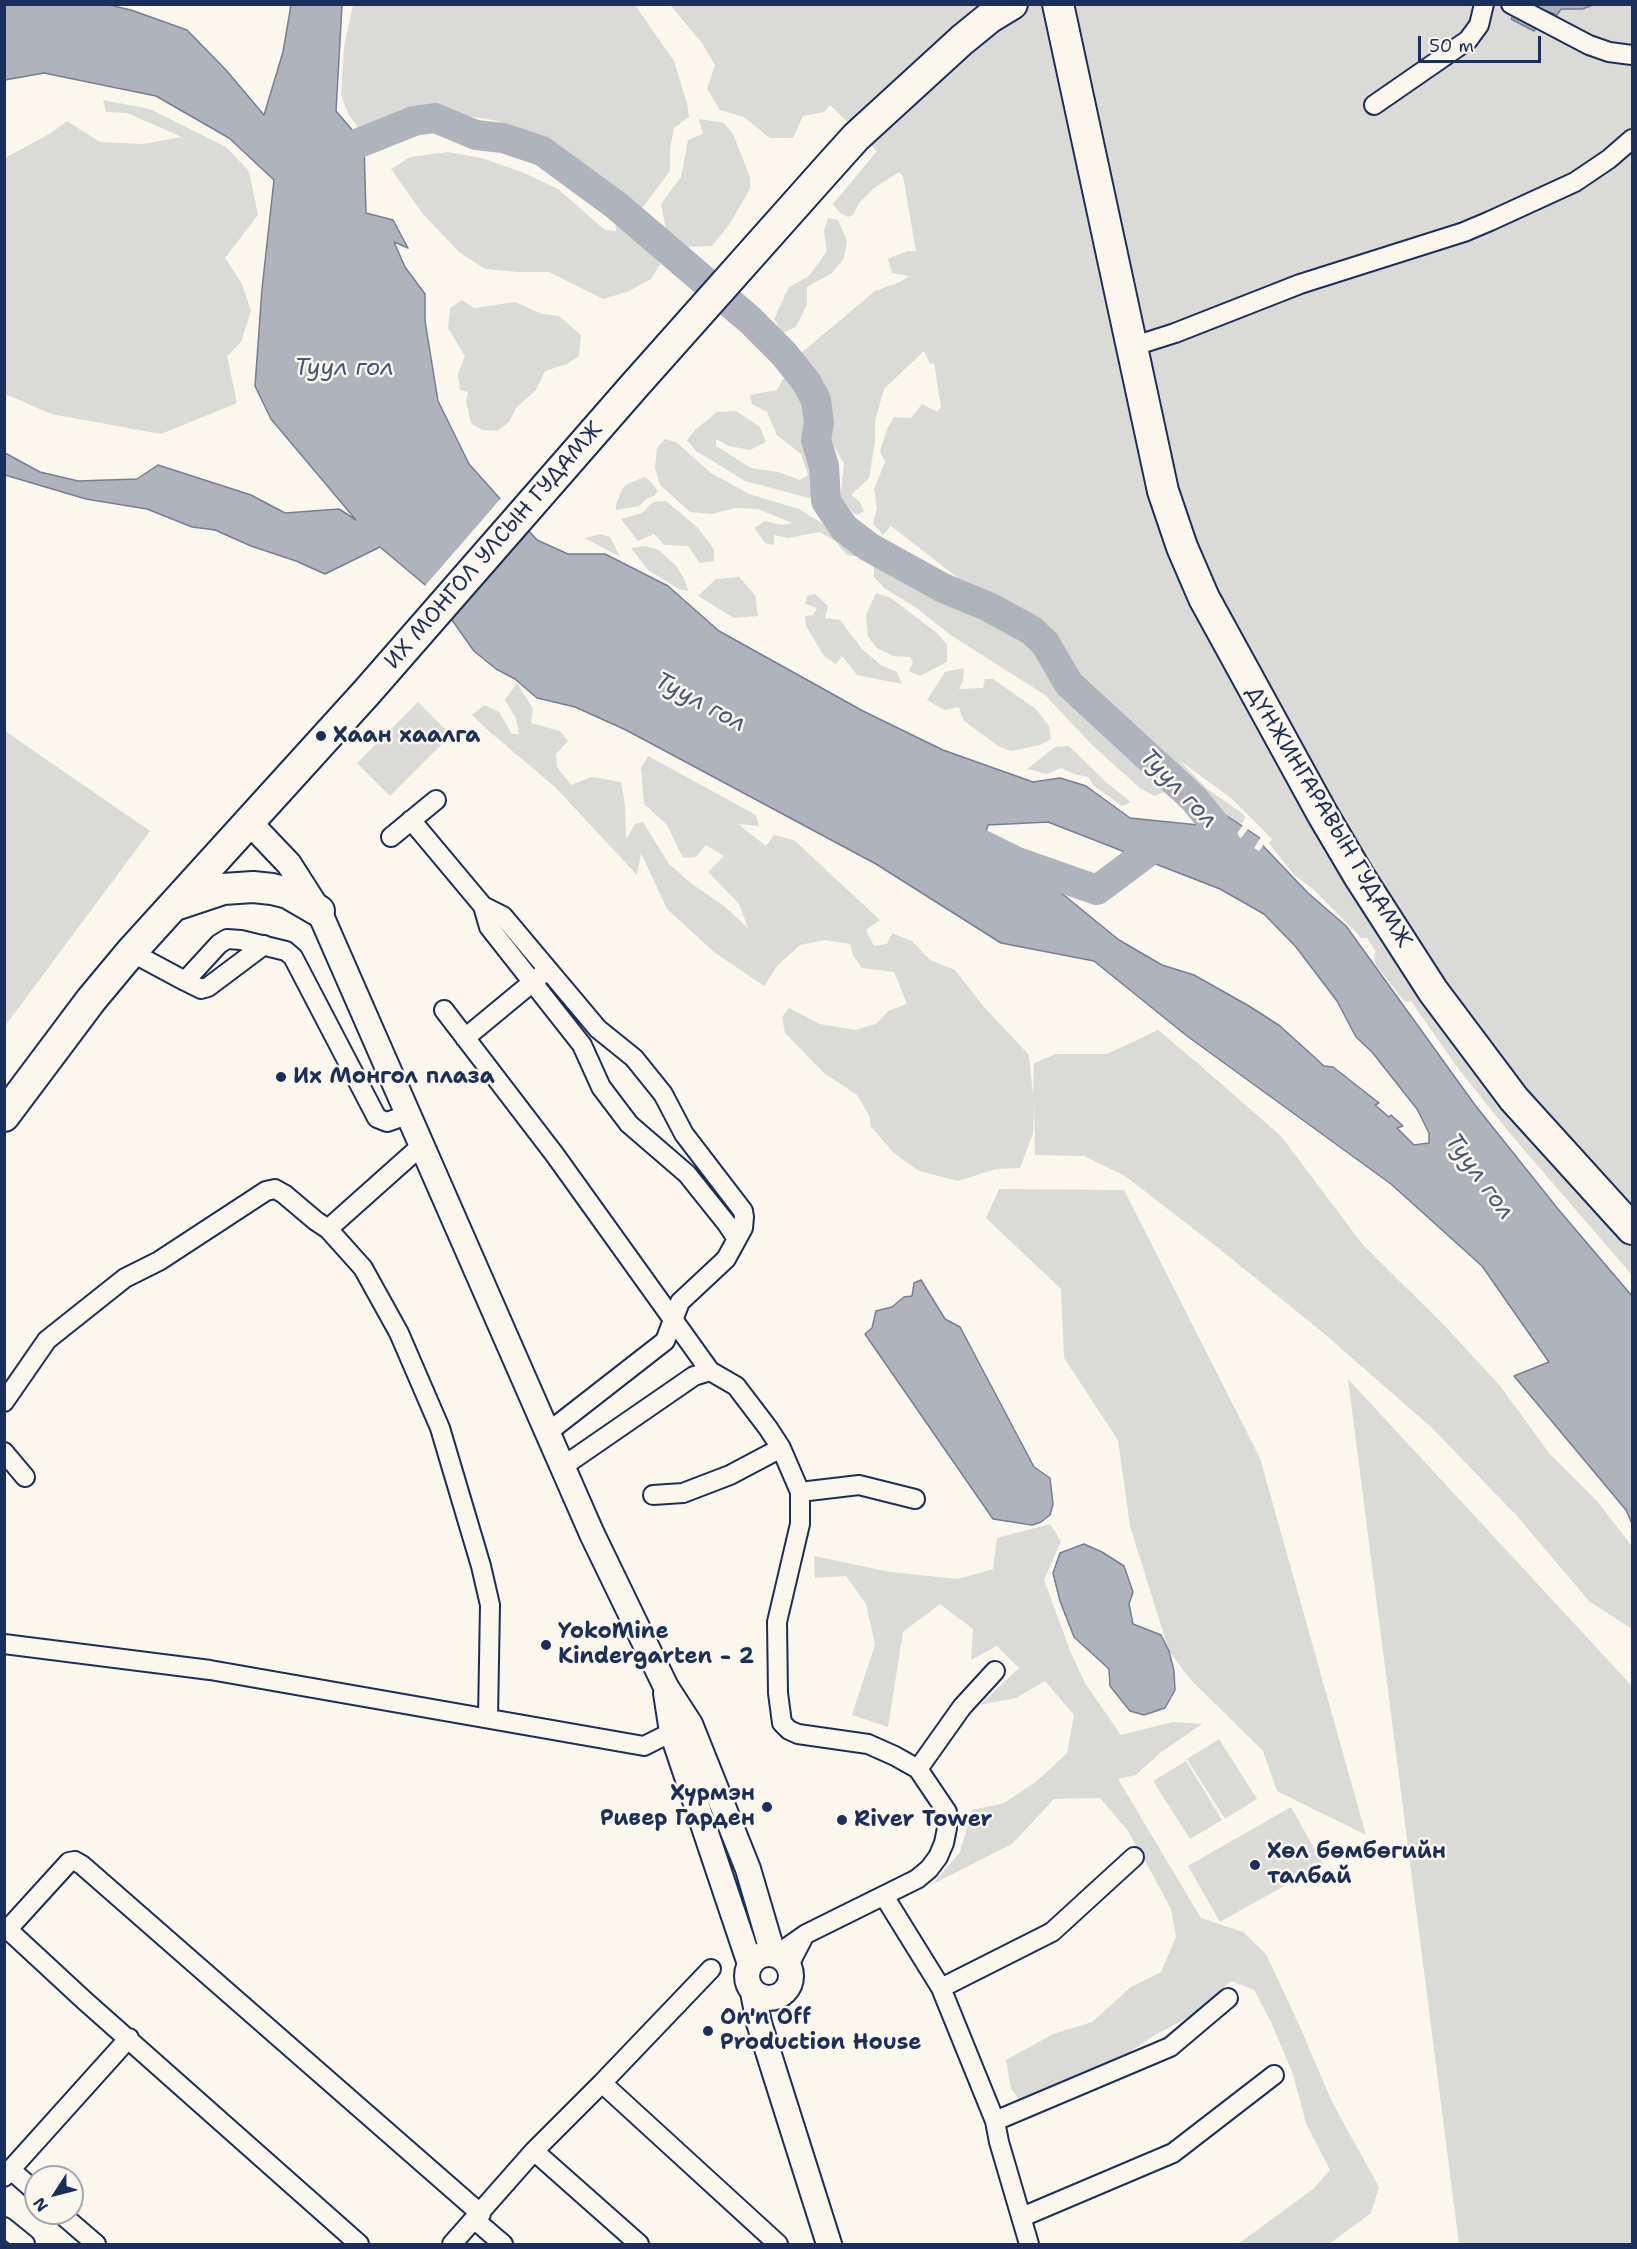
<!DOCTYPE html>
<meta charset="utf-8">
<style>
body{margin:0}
#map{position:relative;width:1637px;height:2249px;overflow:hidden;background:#fbf7ec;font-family:"Shantell Sans",sans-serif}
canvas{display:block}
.frame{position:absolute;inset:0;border:6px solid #1b2f5e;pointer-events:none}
.north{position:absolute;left:24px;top:2165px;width:60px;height:60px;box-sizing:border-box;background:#fbf7ec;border:2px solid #a1a7b3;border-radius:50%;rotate:234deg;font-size:16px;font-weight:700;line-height:24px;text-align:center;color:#1b2f5e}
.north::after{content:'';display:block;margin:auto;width:21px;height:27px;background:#1b2f5e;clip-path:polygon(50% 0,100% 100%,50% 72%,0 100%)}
.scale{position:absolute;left:1418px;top:36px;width:123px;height:27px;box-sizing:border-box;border:3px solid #1b2f5e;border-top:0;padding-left:8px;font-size:18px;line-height:21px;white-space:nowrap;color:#1b2f5e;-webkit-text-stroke:4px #fbf7ec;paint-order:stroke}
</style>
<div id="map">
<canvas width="1637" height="2249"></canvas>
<div class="frame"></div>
<div class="north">N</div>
<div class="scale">50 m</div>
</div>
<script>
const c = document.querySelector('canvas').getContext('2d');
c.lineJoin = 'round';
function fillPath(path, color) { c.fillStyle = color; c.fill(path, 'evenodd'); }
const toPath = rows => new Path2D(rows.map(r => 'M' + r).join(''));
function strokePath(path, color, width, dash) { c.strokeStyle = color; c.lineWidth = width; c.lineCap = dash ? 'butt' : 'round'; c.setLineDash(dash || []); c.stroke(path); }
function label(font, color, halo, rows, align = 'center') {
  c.font = font + ' "Shantell Sans",sans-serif'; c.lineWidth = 5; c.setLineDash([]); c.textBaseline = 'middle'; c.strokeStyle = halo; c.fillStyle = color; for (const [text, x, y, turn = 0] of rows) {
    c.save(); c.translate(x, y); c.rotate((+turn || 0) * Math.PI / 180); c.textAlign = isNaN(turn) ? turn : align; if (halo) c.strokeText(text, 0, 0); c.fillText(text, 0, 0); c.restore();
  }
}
fillPath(toPath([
 [353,5,635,5,674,61,687,103,689,117,674,128,670,149,670,171,643,207,634,207,589,173,555,143,498,121,421,108,385,119,361,131,348,114,341,95,344,47],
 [670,5,1632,5,1632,1275,1512,1136,1457,1067,1411,1001,1408,1002,1403,1000,1376,965,1374,955,1376,952,1367,938,1360,938,1358,934,1313,889,1294,875,1269,843,1272,839,1231,798,1179,760,1206,788,1242,813,1245,816,1243,823,1239,824,1187,786,1077,680,1071,673,1069,665,1060,657,1056,647,1042,631,980,595,891,526,883,535,873,524,877,508,874,489,885,462,880,451,888,427,894,417,911,418,922,404,937,412,941,407,934,363,930,364,924,351,884,389,875,421,875,441,869,478,851,495,860,502,864,511,856,515,840,500,844,464,829,437,819,385,800,354,875,291,900,282,909,276,892,273,888,259,908,251,916,251,903,176,899,172,874,188,859,203,853,215,848,217,840,213,833,204,877,151,830,105,824,112,803,116,793,138,770,138,744,117,720,110,707,89,715,65,702,43],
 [103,100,150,109,226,147,249,171,258,215,225,258,242,284,251,311,241,342,227,356,237,403,161,434,51,414,8,395,5,396,5,158,51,133,67,121,100,142,143,144,182,137,127,113,106,112],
 [699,119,724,123,733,134,750,177,750,189,729,225,712,246,686,247,671,236,666,229,661,204,681,177,688,140,703,134],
 [448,152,482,158,524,173,558,189,605,230,616,231,615,214,627,218,657,251,660,265,651,279,627,292,603,299,549,272,518,272,485,269,459,252,422,213,391,169,410,157],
 [828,218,838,220,847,241,844,258,832,273,807,287,807,304,796,327,782,333,774,319,789,287,809,276,827,251,824,231],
 [462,300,474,308,515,302,542,314,559,316,581,335,579,356,567,364,545,371,536,390,516,408,509,422,497,431,482,430,471,423,466,401,468,392,460,390,458,374,465,356,448,328,450,308],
 [783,379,790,379,803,397,812,445,818,487,817,500,745,481,696,451,687,440,695,430,717,412,736,411,760,427,766,442,750,450,729,446,716,439,716,446,751,468,778,472,800,480,808,475,801,454,777,435,767,412,752,404,750,395,777,390],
 [665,439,676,442,711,473,749,494,799,509,831,529,854,543,859,557,847,555,835,541,820,532,788,538,774,535,774,545,765,543,754,528,765,521,782,525,792,523,758,509,736,508,711,514,690,512,660,485,655,468,657,448],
 [645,477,651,482,658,491,654,496,646,499,639,506,616,510,616,504,623,488,627,484],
 [666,501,698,528,714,549,714,561,700,563,688,546,664,545,654,534,638,541,621,519,642,513,653,502],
 [601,534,610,537,620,557,585,538],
 [646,546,659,550,676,566,684,578,688,591,679,589,648,570,631,548],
 [874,565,909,581,965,611,1001,622,1026,635,1046,657,1052,678,1076,708,1118,741,1139,767,1157,781,1164,792,1155,796,1141,789,1093,746,1045,695,952,636,915,607,884,588,874,577],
 [739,577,755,595,758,616,734,618,698,596,716,579],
 [876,593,891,598,937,633,947,645,947,662,920,676,909,671,913,662,910,657,893,656,877,648,868,637,866,615],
 [815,594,828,606,825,618,840,620,862,649,881,665,897,672,902,684,857,675,842,656,836,664,824,656,806,626,805,616,813,615,817,608,805,604,807,596],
 [964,668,963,680,959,689,983,688,985,679,993,679,1036,709,1049,726,1051,739,1040,745,1011,751,998,746,963,720,959,707,944,710,927,700,945,672],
 [517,683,533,709,531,723,560,731,568,741,556,754,557,767,571,785,591,777,621,782,625,805,626,840,635,824,643,822,669,864,692,884,724,906,748,928,739,904,708,872,724,856,706,845,696,857,683,858,667,825,644,804,641,768,648,756,756,815,759,826,738,824,766,846,774,835,794,840,880,920,866,930,874,946,887,944,892,933,912,941,930,960,955,970,984,1007,1029,1055,1033,1095,1034,1063,1056,1054,1107,1054,1158,1030,1195,1061,1281,1136,1363,1245,1444,1325,1501,1387,1549,1453,1597,1501,1632,1546,1632,1629,1589,1601,1517,1516,1431,1427,1321,1331,1217,1247,1125,1176,1084,1156,1035,1155,1034,1100,1033,1134,1020,1168,996,1169,958,1181,919,1171,895,1154,871,1127,869,1115,857,1095,824,1073,785,1033,782,1017,789,1008,820,1024,855,1030,876,1024,888,1011,907,1004,894,972,862,968,853,955,850,944,824,940,800,945,777,966,764,986,714,952,667,909,641,853,637,875,555,787,491,733,472,715,484,705,499,712,512,734,519,734,516,718,505,700],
 [418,702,451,735,390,796,357,763],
 [5,731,150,831,5,1026],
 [1069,746,1107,783,1131,802,1122,806,1094,786,1088,777,1074,774,1061,768,1047,774,1027,769,1055,747],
 [999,1189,1124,1190,1260,1458,1366,1835,1277,1791,1263,1751,1190,1679,1169,1651,1130,1526,1118,1440,1064,1358,1061,1289,986,1218],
 [1348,1379,1632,1686,1632,2244,1459,2244],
 [1050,1524,1061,1541,1044,1580,1071,1653,1085,1683,1121,1735,1173,1722,1202,1724,1160,1753,1136,1775,1118,1779,1201,1918,1243,1932,1266,1954,1301,2029,1332,2102,1379,2187,1371,2213,1329,2244,1238,2244,1313,2189,1330,2170,1306,2123,1293,2074,1271,2022,1254,1990,1231,1981,1195,2014,1153,2036,1102,2071,1022,2103,1011,2089,1006,2060,1053,2034,1092,2022,1131,1987,1161,1972,1176,1937,1171,1909,1150,1870,1128,1831,1100,1798,1054,1799,1012,1844,933,1884,960,1852,972,1810,1004,1803,1037,1781,1067,1753,1074,1715,1045,1681,1016,1698,980,1705,1019,1668,997,1646,971,1660,973,1629,940,1604,903,1632,888,1727,852,1715,875,1645,866,1604,846,1576,815,1578,814,1556,890,1572,958,1579,993,1569,997,1538],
 [1219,1739,1257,1799,1225,1819,1187,1759],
 [1186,1761,1222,1820,1190,1839,1153,1781],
 [1291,1807,1323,1864,1220,1922,1188,1866]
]), '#dadad7');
const water = toPath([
 [5,5,109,5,131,10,187,30,226,70,264,115,283,52,291,5,342,5,336,111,364,144,366,213,393,220,408,248,394,242,405,267,425,294,425,321,438,401,469,464,537,540,568,554,605,554,668,586,719,631,863,711,943,750,1033,782,1060,778,1086,786,1130,818,1208,826,1199,814,1203,800,1260,838,1264,847,1308,893,1346,926,1475,1105,1558,1209,1632,1296,1632,1524,1626,1510,1514,1376,1549,1362,1482,1266,1391,1184,1187,1036,1094,961,1001,943,876,864,626,730,575,707,537,698,515,679,496,669,474,651,430,589,380,547,325,574,296,561,251,546,215,530,192,527,147,509,86,499,5,475,5,453,40,472,78,481,137,479,158,465,251,495,285,513,339,509,356,520,271,419,255,386,262,289,274,180,229,138,156,96,44,73,5,80,5,5],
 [1048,822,1220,889,1264,914,1296,947,1337,1001,1356,1037,1372,1052,1417,1109,1429,1133,1429,1143,1414,1145,1397,1128,1403,1126,1391,1115,1389,1117,1375,1105,1379,1103,1333,1067,1324,1066,1280,1026,1249,1006,1194,975,1162,965,1119,940,1054,887,980,850,988,825,1048,822],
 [1519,5,1593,5,1582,9,1561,9,1557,15,1547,11,1534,31,1511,19,1519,5],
 [921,1280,945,1319,960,1327,1034,1467,1050,1478,1053,1504,1050,1515,1041,1522,1032,1525,993,1519,865,1334,872,1328,876,1311,892,1307,904,1297,912,1296,914,1283,921,1280],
 [1084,1544,1102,1552,1124,1566,1133,1592,1129,1604,1133,1624,1161,1635,1169,1651,1174,1671,1175,1690,1165,1708,1144,1715,1130,1711,1110,1686,1109,1669,1074,1637,1060,1601,1053,1573,1060,1553,1084,1544]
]);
fillPath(water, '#afb3bb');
strokePath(water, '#747e96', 1.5);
fillPath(toPath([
 [502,497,528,526,448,619,424,587],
 [1243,825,1262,837,1265,843,1259,851,1254,848,1261,837,1248,829,1241,838,1236,835]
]), '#fbf7ec');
strokePath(toPath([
 [325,144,349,147,414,121,435,118,476,135,503,138,542,151,617,206,750,320,784,354,807,383,816,400,819,423,816,440,824,466,826,501,844,528,869,547,943,588,989,607,1031,630,1045,643,1069,684,1194,799,1220,831,1225,842],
 [944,826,1017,862,1097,890,1164,840,1175,845]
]), '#afb3bb', 30);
const minor = toPath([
 [1511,4,1589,45,1609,52,1632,55],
 [1374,105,1468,40,1479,25,1484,4],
 [1131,347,1175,333,1300,284,1464,232,1490,221,1575,182,1609,159,1632,139],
 [411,820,483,906,489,927,582,1045,601,1087,629,1124,687,1174,727,1224,737,1239],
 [391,837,436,800],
 [483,906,503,916,598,1029,634,1058,663,1094,684,1134,743,1211,744,1217,743,1228,726,1259,680,1302,665,1341,547,1433],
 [131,952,185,981,219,944,227,939,241,940,286,951,293,957,377,1118,387,1122,407,1115],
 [185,981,201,989,208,987,264,945],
 [444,1010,555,1155,710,1371,736,1386,768,1428,781,1448,800,1492,800,1524,777,1622,778,1693,782,1723,789,1730,798,1734,868,1744,895,1756,918,1769,947,1812,947,1828,944,1843,938,1857,929,1869,917,1879,806,1934,776,1955],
 [465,1038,540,976],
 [421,1146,328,1229,363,1268,399,1333,440,1428,481,1566,490,1605,488,1718],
 [4,1402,47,1340,125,1278,159,1261,266,1191,275,1189,284,1194,316,1221,328,1229],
 [4,1452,25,1477],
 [562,1467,694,1376,710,1371],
 [800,1492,859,1485,915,1499],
 [653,1495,683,1493,730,1475,781,1448],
 [4,1644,210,1670,644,1746,672,1732],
 [918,1769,962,1707,995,1671],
 [884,1896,941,1988,995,2121,999,2142,1029,2244],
 [4,1926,85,2001,359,2244],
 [8,1929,69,1862,75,1861,82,1865,481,2214],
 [789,1965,803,1938],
 [941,1988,1052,1932,1134,1857],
 [602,2083,778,2244],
 [995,2121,1170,2047,1228,1998],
 [534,2151,639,2244],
 [11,2170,36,2192],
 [4,2177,129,2038],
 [60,2213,96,2244],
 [1022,2217,1173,2153,1274,2075],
 [475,2220,503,2244],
 [4,2227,25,2244],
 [452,2244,534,2151,602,2083,711,1969]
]);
const tertiary = toPath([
 [250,823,289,864,319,911,592,1534,666,1687,690,1724,748,1869,773,1954],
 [666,1693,672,1732,750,1964],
 '747 1976a22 22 0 1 1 44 0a22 22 0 1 1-44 0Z',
 [753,1992,759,2023,829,2244]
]);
const primary = toPath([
 [1058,4,1163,491,1182,547,1204,598,1323,815,1359,876,1433,991,1514,1099,1632,1229],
 [178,904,223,889,253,887,272,889,288,893,319,911],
 [4,1116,91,1000,131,952,367,692,635,385,829,167,856,137,962,40,989,18,1012,4]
]);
strokePath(minor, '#1b2f5e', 22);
strokePath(tertiary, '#1b2f5e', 28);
strokePath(primary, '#1b2f5e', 34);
strokePath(minor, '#fbf7ec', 18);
strokePath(tertiary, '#fbf7ec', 24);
strokePath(primary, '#fbf7ec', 30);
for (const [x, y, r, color] of [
 [321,736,6,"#1b2f5e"],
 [281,1077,6,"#1b2f5e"],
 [546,1645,6,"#1b2f5e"],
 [767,1807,6,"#1b2f5e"],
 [842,1820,6,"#1b2f5e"],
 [1255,1865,6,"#1b2f5e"],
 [708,2031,6,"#1b2f5e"]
]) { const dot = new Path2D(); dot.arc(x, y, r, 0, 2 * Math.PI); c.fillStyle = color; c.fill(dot); strokePath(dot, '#fbf7ec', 2); }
label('22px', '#1b2f5e', '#fbf7ec', [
 ["ИХ МОНГОЛ УЛСЫН ГУДАМЖ",494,546,-49],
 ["ДҮНЖИНГАРАВЫН ГУДАМЖ",1328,817,59]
]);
label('bold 22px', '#1b2f5e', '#fbf7ec', [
 ["Хаан хаалга",333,736],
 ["Их Монгол плаза",293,1077],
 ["YokoMine",558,1632],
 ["Kindergarten - 2",558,1657],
 ["Хүрмэн",755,1794,"right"],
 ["Ривер Гарден",755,1819,"right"],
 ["River Tower",854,1820],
 ["Хөл бөмбөгийн",1267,1852],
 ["талбай",1267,1877],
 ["On'n Off",720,2018],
 ["Production House",720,2043]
], 'left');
label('italic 24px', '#47577a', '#fbf7ec', [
 ["Туул гол",344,369],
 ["Туул гол",700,703,28],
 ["Туул гол",1178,789,46],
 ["Туул гол",1479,1177,54]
]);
</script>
